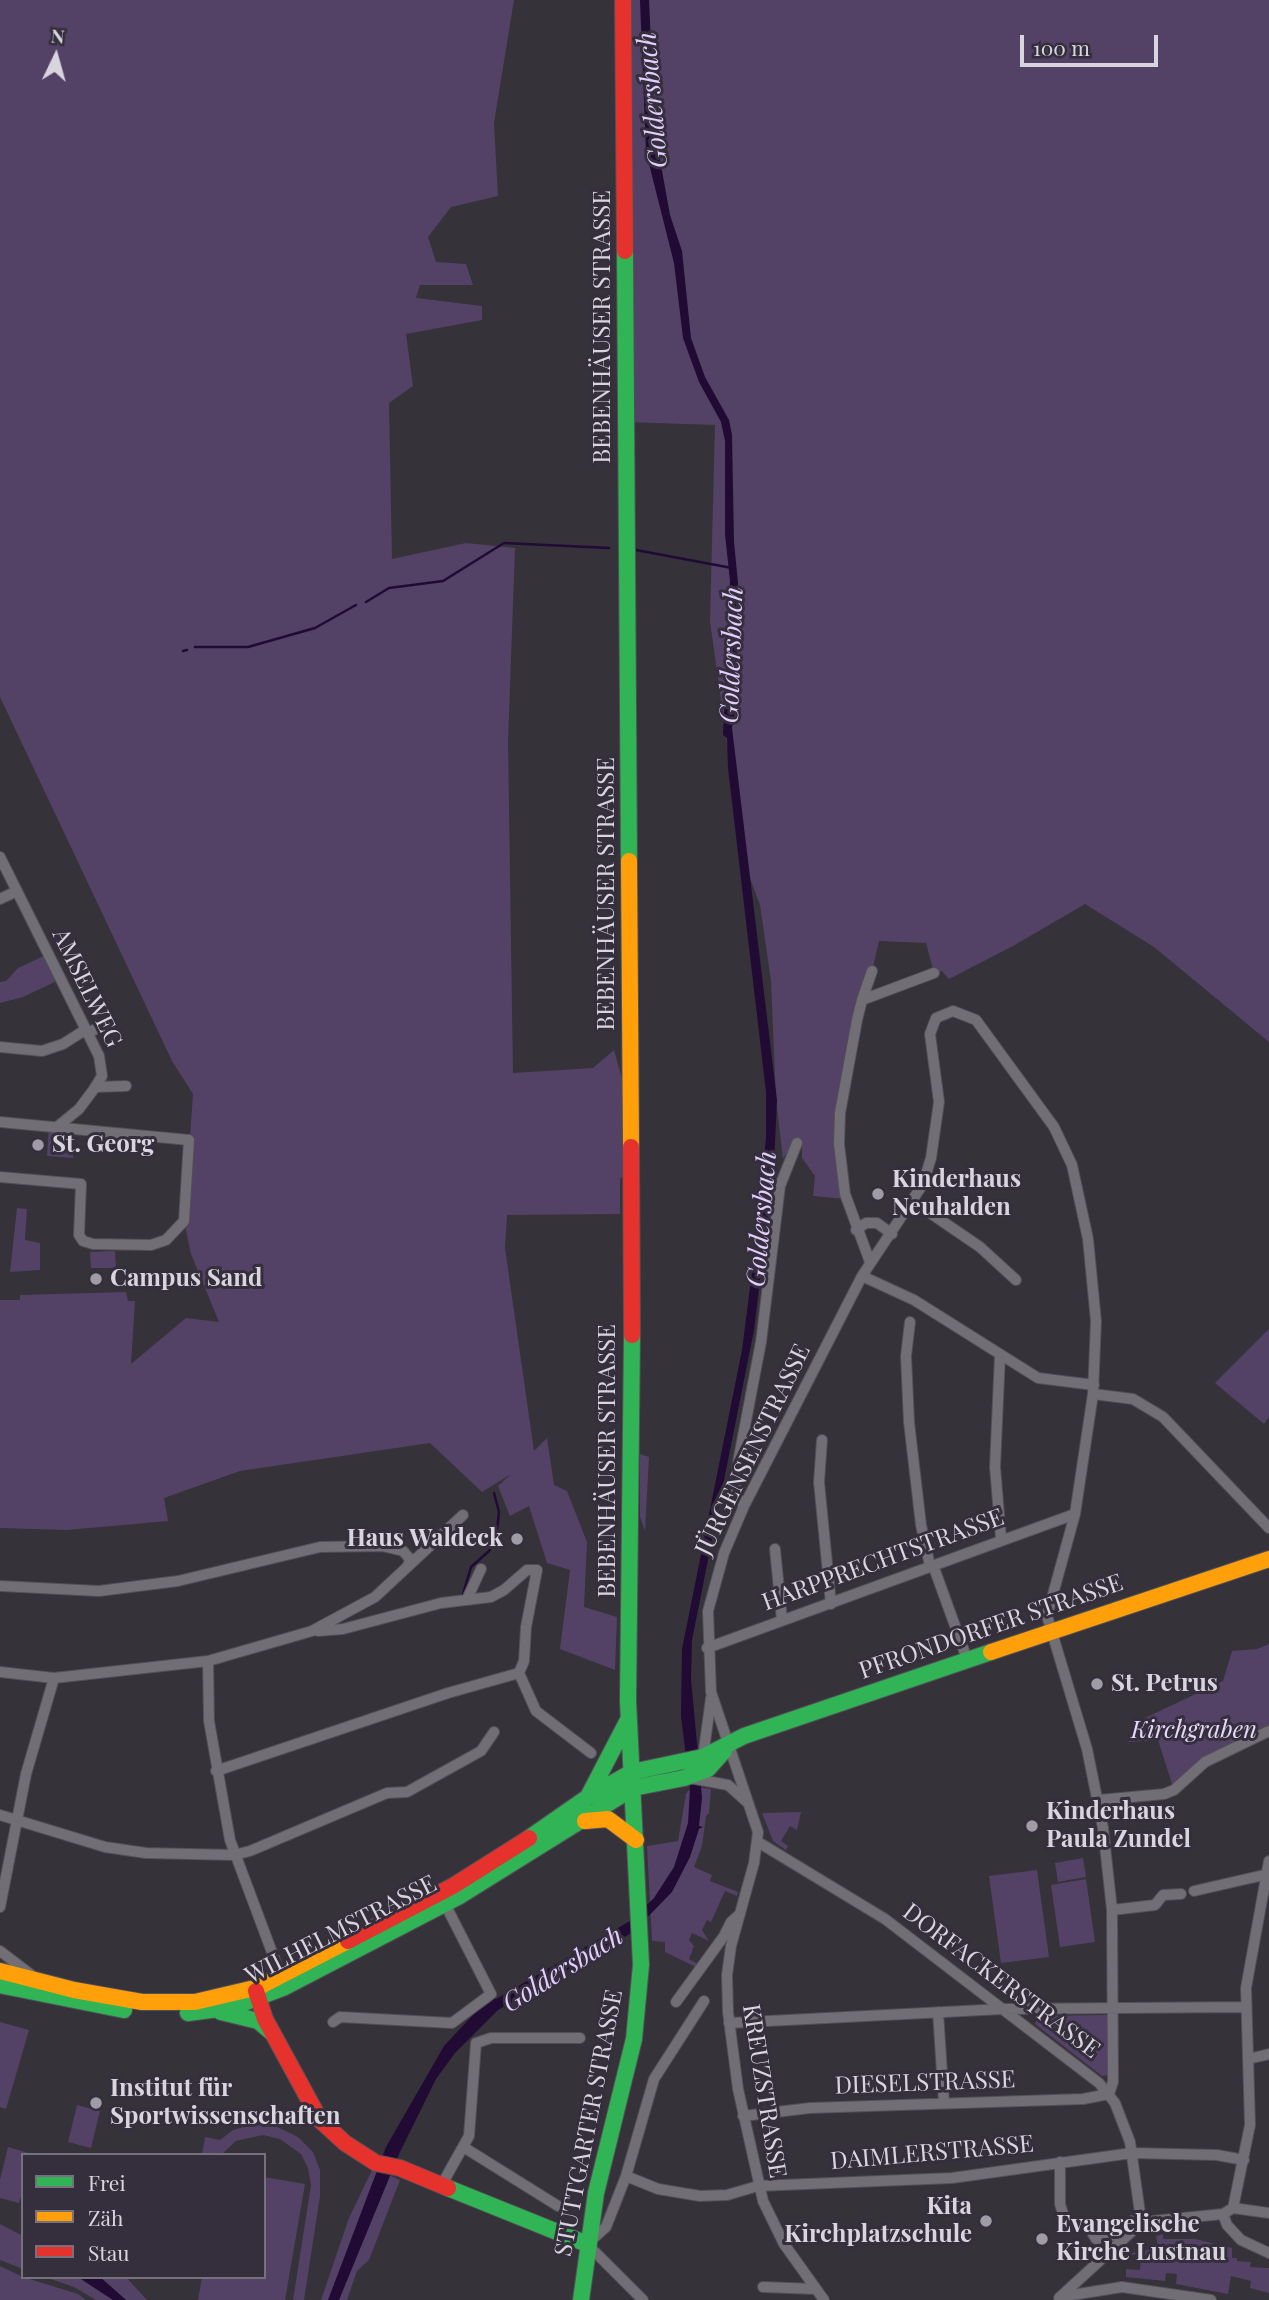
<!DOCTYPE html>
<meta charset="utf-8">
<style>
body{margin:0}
#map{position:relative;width:1269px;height:2300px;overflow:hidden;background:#35323a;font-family:"Playfair Display",serif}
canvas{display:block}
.legend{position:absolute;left:21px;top:2153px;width:245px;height:126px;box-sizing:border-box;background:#352e3d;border:2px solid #77717d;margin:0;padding:9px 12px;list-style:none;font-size:21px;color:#d9d5de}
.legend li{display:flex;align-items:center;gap:14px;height:35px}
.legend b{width:35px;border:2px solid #77717d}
.north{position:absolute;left:21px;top:21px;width:70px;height:70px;-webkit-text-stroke:5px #352e3d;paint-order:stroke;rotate:5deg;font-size:19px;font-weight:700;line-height:28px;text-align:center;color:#d9d5de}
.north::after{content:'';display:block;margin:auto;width:24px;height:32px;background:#d9d5de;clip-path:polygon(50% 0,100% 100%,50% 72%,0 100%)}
.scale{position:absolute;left:1020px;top:35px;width:138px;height:32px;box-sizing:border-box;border:4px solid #d9d5de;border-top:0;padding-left:9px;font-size:21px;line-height:24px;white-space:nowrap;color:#d9d5de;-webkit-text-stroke:5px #352e3d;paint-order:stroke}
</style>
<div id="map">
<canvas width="1269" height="2300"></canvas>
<ul class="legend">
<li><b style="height:9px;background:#30b455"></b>Frei</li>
<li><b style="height:9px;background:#ff9f0a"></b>Zäh</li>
<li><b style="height:9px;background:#e5322d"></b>Stau</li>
</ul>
<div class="north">N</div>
<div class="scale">100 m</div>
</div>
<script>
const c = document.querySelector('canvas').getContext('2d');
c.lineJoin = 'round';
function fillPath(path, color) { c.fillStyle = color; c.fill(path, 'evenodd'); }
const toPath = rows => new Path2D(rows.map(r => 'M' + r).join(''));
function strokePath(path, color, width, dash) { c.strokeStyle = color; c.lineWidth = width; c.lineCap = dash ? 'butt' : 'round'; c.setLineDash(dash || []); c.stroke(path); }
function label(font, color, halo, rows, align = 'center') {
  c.font = font + ' "Playfair Display",serif'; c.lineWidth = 6; c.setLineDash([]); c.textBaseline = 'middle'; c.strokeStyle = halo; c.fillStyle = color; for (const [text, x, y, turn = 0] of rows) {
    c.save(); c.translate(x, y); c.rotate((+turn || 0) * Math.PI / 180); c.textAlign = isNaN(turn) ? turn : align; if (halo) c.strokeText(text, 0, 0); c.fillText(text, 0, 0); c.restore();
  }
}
fillPath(toPath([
 [0,0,514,0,494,123,498,196,451,207,428,237,436,262,466,264,473,285,420,285,416,298,482,306,482,320,406,334,413,386,389,403,392,559,466,543,515,548,508,742,513,1073,593,1068,614,1050,623,1082,624,1175,620,1179,620,1214,507,1215,505,1248,534,1451,547,1438,554,1485,567,1491,587,1542,584,1607,617,1617,615,1670,560,1649,570,1570,547,1563,529,1506,510,1516,498,1486,511,1474,482,1492,430,1443,240,1471,164,1498,168,1521,67,1530,0,1528,0,1300,20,1300,20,1295,126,1292,128,1301,135,1301,131,1364,186,1318,219,1322,191,1254,184,1221,193,1094,172,1061,0,697],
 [625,0,1269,0,1269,1042,1154,947,1085,904,1013,946,949,979,942,971,934,973,926,943,879,941,840,1113,846,1199,813,1196,815,1176,802,1158,802,1144,793,1143,783,1159,776,1100,771,981,760,905,743,859,710,621,715,425,626,422],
 [48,954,61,979,23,997,0,1003,0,982,6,981,18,968],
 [49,1126,75,1129,73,1158,47,1156],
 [17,1208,27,1209,25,1240,40,1243,40,1270,10,1272],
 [115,1251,116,1268,91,1268,90,1252],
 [1269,1329,1269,1417,1264,1424,1215,1383],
 [640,1454,649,1457,645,1531,640,1517],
 [1269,1644,1269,1731,1221,1753,1174,1790,1158,1740,1128,1742,1145,1718,1223,1681,1232,1651,1257,1649],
 [703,1788,711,1789,709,1813,706,1816,702,1846,694,1867,712,1875,710,1881,738,1892,737,1896,725,1891,711,1922,707,1920,702,1930,709,1941,692,1933,689,1940,694,1946,689,1959,698,1964,696,1967,665,1952,665,1942,652,1941,647,1846,678,1841,686,1794,688,1791],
 [801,1812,797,1830,790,1826,781,1841,788,1846,786,1850,773,1841,762,1813],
 [1083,1858,1086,1877,1058,1882,1055,1863],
 [1037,1870,1049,1957,1001,1963,989,1876],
 [1086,1879,1095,1942,1060,1947,1051,1885],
 [1109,2015,1110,2075,1102,2076,1035,2024,1038,2016],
 [0,2022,29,2030,6,2109,0,2107],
 [77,2105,100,2111,91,2148,68,2142],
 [255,2124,273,2125,298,2137,313,2152,320,2170,320,2196,304,2300,293,2300,311,2185,308,2168,301,2154,280,2139,263,2135,236,2141,221,2155,202,2155,205,2137,220,2140,233,2130],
 [8,2147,32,2154,23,2155,23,2190,19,2203,0,2198,0,2180],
 [373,2168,400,2180,369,2260,357,2271,347,2300,321,2300,349,2218],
 [264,2177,305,2184,285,2300,198,2300,202,2277,264,2277],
 [0,2224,23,2236,23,2269,0,2260],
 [1163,2234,1163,2239,1195,2239,1232,2248,1232,2258,1237,2258,1237,2261,1251,2262,1250,2267,1269,2268,1269,2293,1250,2288,1251,2281,1231,2276,1228,2294,1176,2284,1177,2274,1166,2273,1165,2281,1126,2277,1126,2269,1140,2270,1141,2255,1126,2254,1158,2248,1156,2236],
 [0,2266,23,2277,78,2294,86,2300,0,2300],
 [45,2277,78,2277,113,2300,96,2300,74,2287],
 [100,2277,126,2277,147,2300,126,2300]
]), '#534265');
fillPath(toPath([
 [640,0,649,0,655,132,670,215,682,251,691,338,705,377,729,420,732,435,734,542,738,583,736,707,732,728,777,1100,774,1164,754,1330,692,1640,691,1679,702,1798,699,1826,703,1827,699,1829,690,1857,672,1892,633,1932,498,2010,455,2053,436,2079,399,2154,339,2300,328,2300,386,2147,444,2046,474,2014,492,2001,492,1997,496,1999,630,1921,654,1898,674,1867,688,1823,690,1789,681,1716,682,1649,742,1350,756,1241,766,1138,766,1092,728,768,727,738,723,735,730,581,725,534,725,441,721,422,699,382,683,338,674,263,646,152],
 [78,2277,100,2277,126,2300,113,2300]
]), '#210a34');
strokePath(toPath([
 [636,550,732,568],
 [366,602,389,588,443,581,504,543,609,548],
 [195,647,248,647,315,628,356,605],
 [183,651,187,650],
 [463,1594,471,1567,489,1551,496,1539,499,1512,494,1493]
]), '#210a34', 2.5);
const street = toPath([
 [0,857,99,1056,102,1076,94,1089,79,1109,57,1127],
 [0,899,17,891],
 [862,1000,872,971],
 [87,1033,107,1024],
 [0,1047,42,1051,63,1044,85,1030],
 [95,1087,126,1086],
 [0,1122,189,1140,184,1221,166,1240,151,1245,93,1244,83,1241,79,1235,81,1184,0,1177],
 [914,1202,980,1247,1016,1280],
 [856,1230,866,1223,877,1223,892,1234],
 [870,1262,845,1194,839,1144,840,1113,857,1020,862,1000,934,973],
 [862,1276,914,1300,1038,1378,1094,1385],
 [910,1322,906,1356,909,1422,921,1525,930,1566],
 [1000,1355,995,1467,1001,1538],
 [1093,1394,1133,1399,1163,1417,1269,1528],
 [822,1440,819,1482,831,1604],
 [744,1506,737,1497,735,1478,761,1342,780,1186,797,1143],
 [775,1549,782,1620],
 [933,1565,967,1659],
 [0,1586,99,1591,178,1581,320,1547,382,1546,403,1551,410,1559,408,1566],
 [467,1599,481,1569],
 [318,1631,343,1629,441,1603,491,1597,504,1590,527,1570,537,1570,526,1627,524,1661,519,1673,536,1711,591,1753],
 [707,1648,1075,1514],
 [208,1661,209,1721,230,1840,282,1979],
 [0,1672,54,1678,208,1661,312,1631,375,1597,463,1515],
 [703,1757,711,1698],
 [216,1771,448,1693,519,1673],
 [690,1778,728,1785,747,1802],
 [1099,1800,1164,1794,1174,1790,1205,1762,1269,1731],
 [0,1815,105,1847,146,1853,234,1855,250,1851,387,1793,407,1792,481,1751,494,1732],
 [758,1842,885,1919,1099,2083,1115,2103,1130,2142,1140,2213],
 [1194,1891,1264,1875],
 [0,1907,26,1774,54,1678],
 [1112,1910,1155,1905,1163,1895,1181,1894],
 [0,1951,34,1977],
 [676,2002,724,1936,731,1922,740,1914],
 [938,2012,944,2103],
 [333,2022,340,2017,452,2023,491,1994,445,1904],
 [729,2023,1003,2009,1244,2007],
 [1248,2059,1269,2054],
 [743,2116,810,2108,1083,2099,1109,2094],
 [465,2148,558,2206],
 [1060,2162,1060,2204,1065,2220,1088,2226,1096,2239,1119,2234,1132,2221,1138,2225],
 [626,2176,658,2189,700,2196,727,2195,758,2186,952,2178,1132,2153,1217,2155,1244,2160],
 [441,2186,469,2136,476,2043,491,2038,580,2038],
 [1233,2208,1269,2213],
 [1223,2214,1227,2225,1241,2240,1269,2253],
 [763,2287,816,2289],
 [1066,2296,1122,2287,1211,2300],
 [1059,2298,1142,2222,1223,2214,1233,2208,1250,2125,1246,1988,1269,1861],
 [643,2300,587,2244,606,2227,626,2176,654,2079,704,2001],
 [824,2300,784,2244,763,2201,738,2089,728,2012,727,1975,731,1946,754,1863,758,1832,711,1692,708,1611,724,1553,744,1506,862,1276,923,1184,931,1158,939,1102,930,1034,936,1018,953,1011,976,1020,1054,1127,1072,1165,1088,1239,1096,1321,1093,1394,1075,1514,1047,1616,1087,1749,1103,1828,1112,1910,1113,2082,1109,2094]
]);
const fast = toPath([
 [625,251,629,861],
 [589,1795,628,1720],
 [529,1838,588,1797,632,1772,703,1757,744,1736,991,1652],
 [0,1985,124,2010],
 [221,2012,258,2021,271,2032],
 [188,2013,233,2007,285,1987,458,1897,633,1788,684,1778,708,1769,724,1751],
 [448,2188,587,2244],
 [581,2300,596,2193,634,2039,641,1965,628,1701,632,1335]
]);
const slow = toPath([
 [629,861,631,1147],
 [991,1652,1269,1559],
 [585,1821,608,1819,636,1840],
 [0,1971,74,1990,142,2002,195,2002,259,1987,348,1941]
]);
const jam = toPath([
 [623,0,625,251],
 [631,1147,632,1335],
 [348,1941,453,1886,529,1838],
 [256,1991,265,2019,320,2120,345,2143,376,2163,400,2168,448,2188]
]);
strokePath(street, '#524f57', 12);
strokePath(fast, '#524f57', 18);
strokePath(slow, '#524f57', 18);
strokePath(jam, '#524f57', 18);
strokePath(street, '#716f75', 10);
strokePath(fast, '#30b455', 16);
strokePath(slow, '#ff9f0a', 16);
strokePath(jam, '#e5322d', 16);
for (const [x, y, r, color] of [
 [38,1145,7,"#a09ca5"],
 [878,1194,7,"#a09ca5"],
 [96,1279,7,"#a09ca5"],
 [517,1539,7,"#a09ca5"],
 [1097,1684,7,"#a09ca5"],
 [1032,1826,7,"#a09ca5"],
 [96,2103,7,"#a09ca5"],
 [986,2221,7,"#a09ca5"],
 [1042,2239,7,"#a09ca5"]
]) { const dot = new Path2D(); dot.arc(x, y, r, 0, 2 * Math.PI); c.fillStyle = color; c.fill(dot); strokePath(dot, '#352e3d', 2.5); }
label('24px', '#d9d5de', '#352e3d', [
 ["BEBENHÄUSER STRASSE",603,327,-90],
 ["BEBENHÄUSER STRASSE",607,894,-90],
 ["AMSELWEG",87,988,64],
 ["JÜRGENSENSTRASSE",753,1450,-64],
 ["BEBENHÄUSER STRASSE",608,1461,-90],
 ["HARPPRECHTSTRASSE",883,1560,-20],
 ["PFRONDORFER STRASSE",991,1627,-19],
 ["WILHELMSTRASSE",341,1930,-27],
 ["DORFACKERSTRASSE",1001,1981,37],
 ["DIESELSTRASSE",925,2083,-2],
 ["KREUZSTRASSE",764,2091,81],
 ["STUTTGARTER STRASSE",589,2123,-79],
 ["DAIMLERSTRASSE",932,2153,-5]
]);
label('bold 24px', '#d9d5de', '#352e3d', [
 ["St. Georg",52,1145],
 ["Kinderhaus",892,1180],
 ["Neuhalden",892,1208],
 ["Campus Sand",110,1279],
 ["Haus Waldeck",503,1539,"right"],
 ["St. Petrus",1111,1684],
 ["Kinderhaus",1046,1812],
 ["Paula Zundel",1046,1840],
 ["Institut für",110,2089],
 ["Sportwissenschaften",110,2117],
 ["Kita",972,2207,"right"],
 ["Kirchplatzschule",972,2235,"right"],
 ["Evangelische",1056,2225],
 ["Kirche Lustnau",1056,2253]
], 'left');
label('italic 24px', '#e6d8f8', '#352e3d', [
 ["Kirchgraben",1194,1731]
]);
label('italic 26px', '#e3cefe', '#352e3d', [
 ["Goldersbach",653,100,-95],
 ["Goldersbach",732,655,-88],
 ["Goldersbach",762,1219,-85],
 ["Goldersbach",563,1970,-32]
]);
</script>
